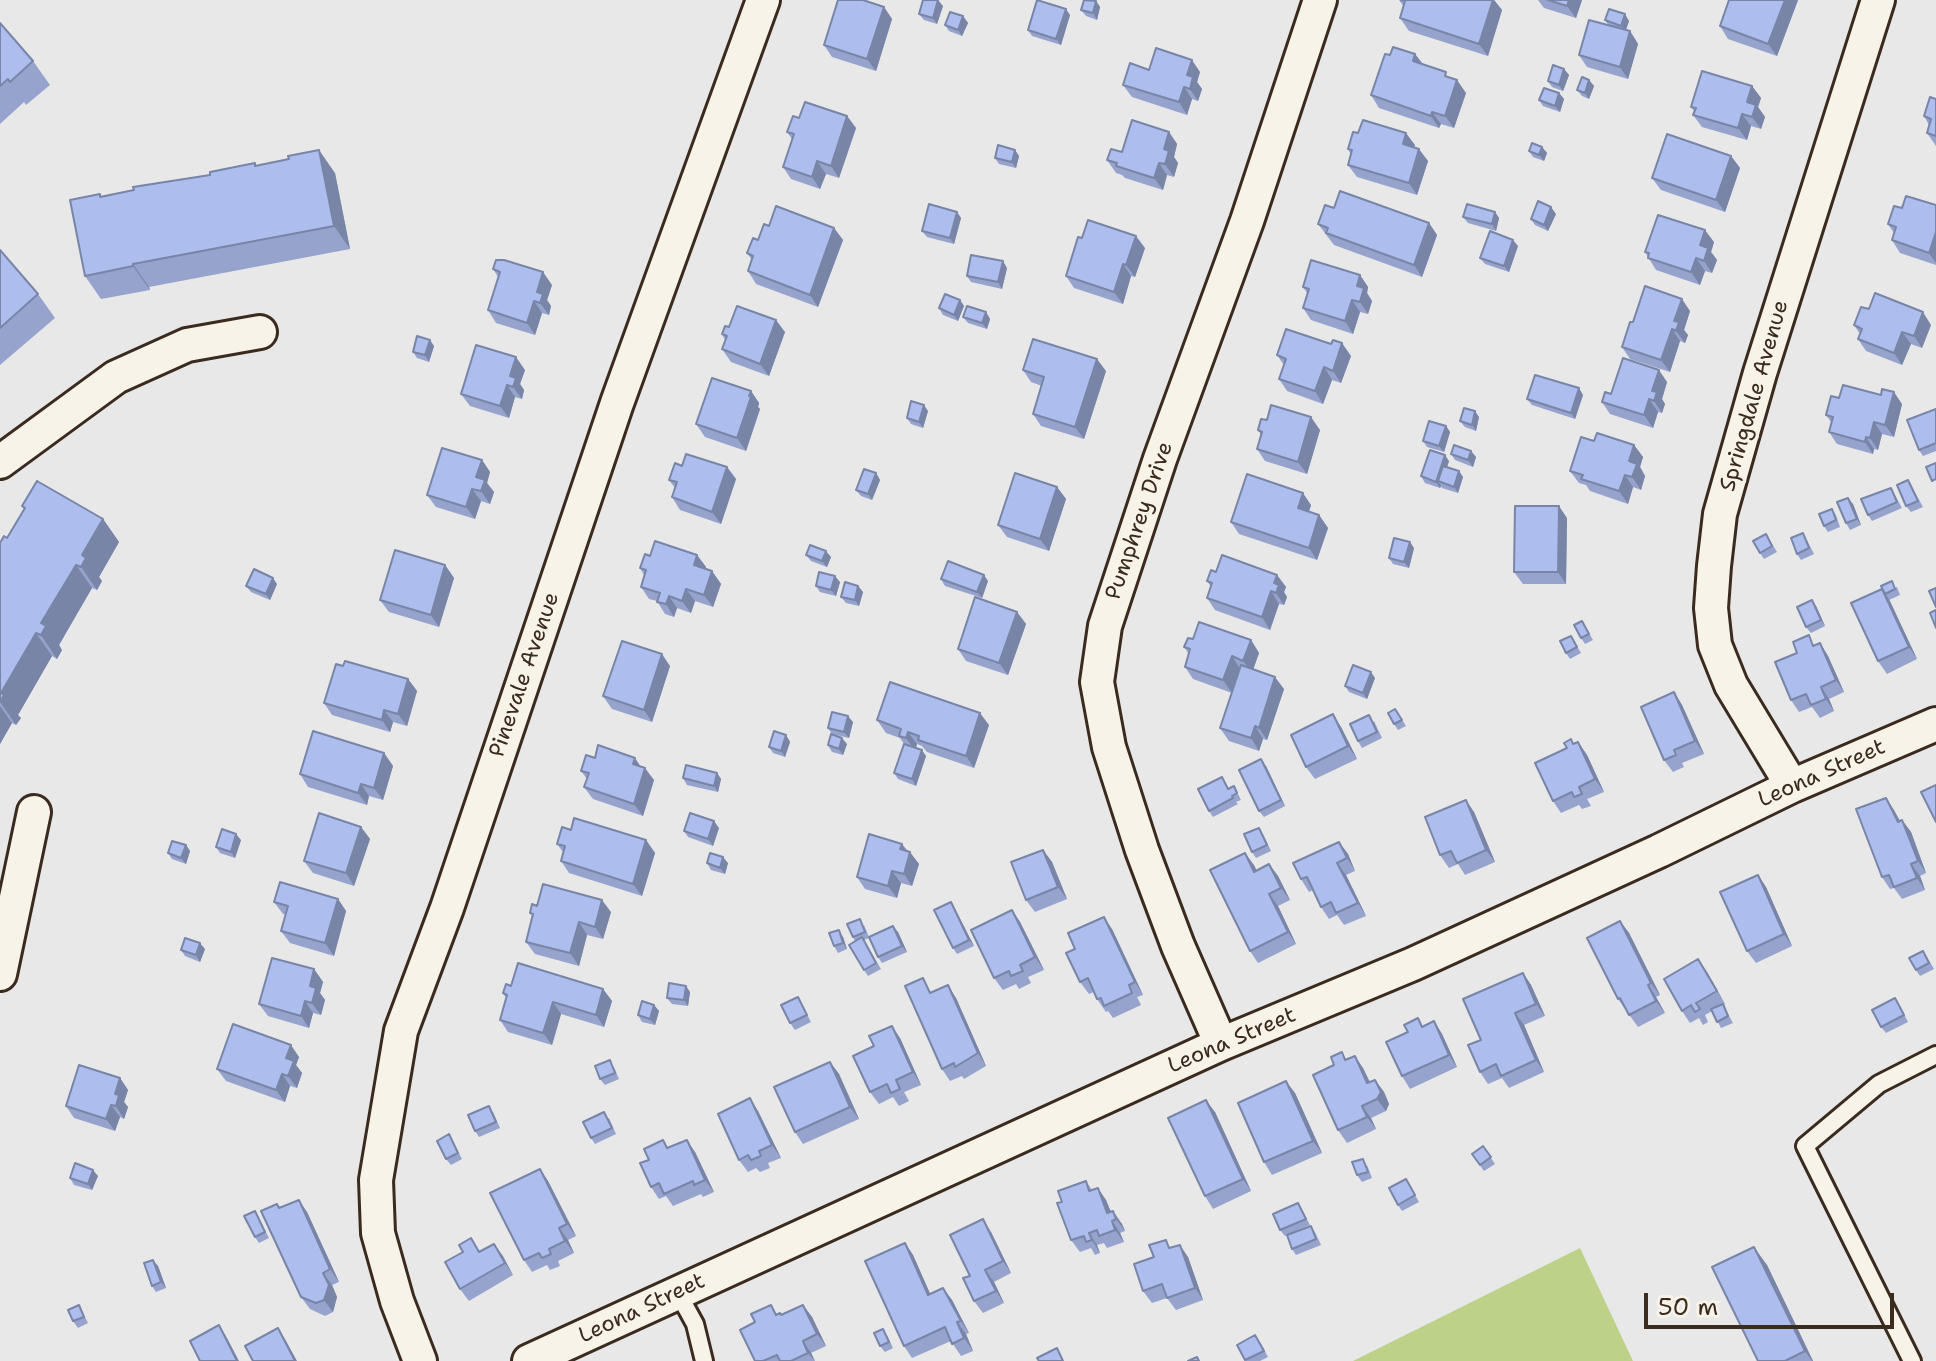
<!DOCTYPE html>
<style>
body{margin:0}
#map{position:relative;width:1936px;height:1361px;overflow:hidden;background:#e8e8e9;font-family:"Shantell Sans",sans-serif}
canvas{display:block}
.scale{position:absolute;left:1644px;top:1293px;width:250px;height:36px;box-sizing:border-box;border:4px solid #3b2a1e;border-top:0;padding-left:10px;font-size:24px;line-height:28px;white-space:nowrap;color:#3b2a1e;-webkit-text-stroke:6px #f7f3e8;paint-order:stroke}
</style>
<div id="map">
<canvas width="1936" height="1361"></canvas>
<div class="scale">50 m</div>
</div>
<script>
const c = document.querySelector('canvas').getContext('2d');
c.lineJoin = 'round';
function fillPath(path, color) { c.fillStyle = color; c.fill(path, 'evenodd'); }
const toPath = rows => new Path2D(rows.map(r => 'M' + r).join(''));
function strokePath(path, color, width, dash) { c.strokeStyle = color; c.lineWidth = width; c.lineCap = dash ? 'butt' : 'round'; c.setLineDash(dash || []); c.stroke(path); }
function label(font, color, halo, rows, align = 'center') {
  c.font = font + ' "Shantell Sans",sans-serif'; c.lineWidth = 7; c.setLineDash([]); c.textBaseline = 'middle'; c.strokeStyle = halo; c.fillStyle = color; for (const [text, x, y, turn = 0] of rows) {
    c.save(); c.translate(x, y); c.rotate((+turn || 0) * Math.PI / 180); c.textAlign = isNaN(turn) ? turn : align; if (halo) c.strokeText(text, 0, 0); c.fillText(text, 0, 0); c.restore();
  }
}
fillPath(toPath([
 [1580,1248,1633,1361,1353,1361]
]), '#bdd288');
const lane = toPath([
 [678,1293,695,1324,704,1361],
 [1912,1361,1805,1146,1879,1084,1936,1055]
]);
const street = toPath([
 [0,462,116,377,187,345,260,332],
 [1792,786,1731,685,1715,645,1711,608,1714,566,1720,514,1760,373,1878,0],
 [0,974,34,812],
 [1221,1044,1178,946,1142,850,1109,747,1097,682,1105,626,1160,459,1247,221,1320,0],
 [420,1361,397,1301,378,1233,376,1180,401,1031,447,908,617,403,763,0],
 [529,1361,1221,1044,1413,964,1659,851,1792,786,1936,724]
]);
strokePath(lane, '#3b2a1e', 22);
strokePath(street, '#3b2a1e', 38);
strokePath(lane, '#f7f3e8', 16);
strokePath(street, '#f7f3e8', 32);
fillPath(toPath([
 [1399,0,1494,0,1502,10,1488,56,1409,31,1400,18,1404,7],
 [1538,0,1582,0,1576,18,1544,8],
 [1729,0,1798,0,1777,56,1728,39,1720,26],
 [1096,1,1100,7,1097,20,1086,16,1081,10],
 [943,6,937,24,924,20,919,14],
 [884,7,892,19,876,71,832,57,824,45],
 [1070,15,1061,45,1032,36,1028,30],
 [963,16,968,23,962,36,949,31,945,25],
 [1605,20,1629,21,1626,30,1630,31,1638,44,1628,79,1587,67,1579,55,1609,26],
 [0,23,33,61,50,85,26,105,24,102,0,124],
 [1415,54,1423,64,1450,78,1466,93,1454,128,1441,124,1439,128,1379,108,1371,95,1390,55],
 [1564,69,1569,75,1563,91,1552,87,1548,81],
 [1149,70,1200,72,1197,82,1202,89,1198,101,1192,99,1187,115,1132,97,1123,85],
 [1589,80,1594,86,1589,99,1582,96,1577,90],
 [1752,86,1761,98,1758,107,1765,117,1761,129,1751,126,1747,140,1702,127,1693,115,1694,111,1691,107],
 [1559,93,1564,99,1560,112,1543,106,1539,100],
 [1936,99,1936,146,1927,133,1929,125,1924,116],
 [847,116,856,128,839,178,826,174,820,189,791,179,783,167,792,139,787,132,799,118],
 [1169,132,1177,144,1174,157,1178,163,1174,177,1167,175,1163,190,1125,178,1122,175,1116,173,1107,160,1122,152],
 [1415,145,1414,148,1428,161,1417,195,1357,177,1348,165,1351,155,1348,149],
 [1542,147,1547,153,1544,161,1533,157,1529,151],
 [1015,150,1019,156,1016,168,999,164,995,158],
 [1731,156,1740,168,1725,212,1661,190,1652,178],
 [257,166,335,173,350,249,149,287,150,290,101,299,85,276,102,197],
 [1936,205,1936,265,1900,253,1892,240,1894,233,1888,224,1902,208],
 [1334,208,1429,223,1437,235,1422,277,1334,245,1318,224],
 [957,212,961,218,954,244,927,237,922,231],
 [1495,212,1499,218,1496,231,1468,223,1463,217],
 [1556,214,1548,231,1535,225,1531,219],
 [834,228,843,240,818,307,756,284,748,271,752,260,747,253,758,240],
 [1082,238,1145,248,1135,277,1131,276,1123,304,1074,288,1066,276],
 [1714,242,1711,252,1717,260,1712,273,1705,271,1700,285,1656,270,1645,252],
 [1518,246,1509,272,1485,264,1480,258],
 [0,250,38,294,55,318,0,365],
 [1007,268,1002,289,971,282,967,276],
 [493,269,552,285,547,300,551,306,549,315,542,313,535,335,496,323,488,310,498,277],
 [1360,275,1368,287,1367,293,1372,301,1368,314,1360,312,1353,334,1311,320,1303,308,1307,293,1303,287],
 [960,300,964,306,958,321,943,315,939,308],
 [1869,309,1931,325,1922,348,1911,344,1902,365,1866,351,1858,339,1860,334,1854,325],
 [1690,311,1684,330,1688,335,1685,343,1680,341,1670,372,1630,359,1622,347,1633,322],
 [986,312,990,319,987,329,968,323,963,317],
 [729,327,785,332,769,376,731,362,722,349,725,340,722,334],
 [434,346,429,362,417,358,413,352],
 [1277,355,1351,356,1341,383,1332,380,1323,404,1287,391,1279,379,1284,365],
 [525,370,520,384,524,390,522,399,515,397,509,418,470,406,461,394],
 [1023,370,1106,371,1084,439,1041,426,1033,414,1042,386,1031,382],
 [1667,382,1662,399,1665,404,1662,413,1658,412,1653,428,1610,414,1602,402,1611,394],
 [751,391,759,403,758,407,760,409,746,451,705,437,696,424],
 [1583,395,1575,419,1532,405,1527,399],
 [1839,398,1902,404,1894,437,1882,434,1878,450,1874,449,1873,454,1837,444,1829,432,1831,422,1826,415],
 [1936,409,1936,451,1923,456,1919,450],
 [928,411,923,428,911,424,907,418],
 [1479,417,1476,431,1465,427,1460,421],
 [1267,420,1320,430,1307,474,1265,461,1257,449,1261,435,1258,430],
 [1446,426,1450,432,1444,452,1427,447,1423,441],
 [1594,441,1634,445,1643,457,1640,467,1645,476,1641,490,1633,487,1628,504,1590,491,1586,485,1579,483,1570,471],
 [1471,451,1476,457,1473,467,1455,460,1451,454],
 [482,460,490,472,487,483,494,492,490,504,481,501,475,519,436,507,427,495],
 [1449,461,1447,467,1459,471,1463,477,1458,493,1442,488,1441,486,1440,488,1425,483,1421,476],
 [682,466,727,467,736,479,721,524,680,510,672,497,675,488,669,480],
 [876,473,880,480,872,500,861,496,856,490],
 [1908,480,1923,507,1911,512,1906,506],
 [1057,487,1066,499,1049,551,1007,537,998,525],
 [1891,488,1902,508,1872,521,1868,515],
 [1853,504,1861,525,1850,530,1846,523],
 [1311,505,1309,512,1319,515,1328,528,1317,560,1239,534,1231,522],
 [22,506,103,519,119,542,99,577,102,581,97,590,92,588,59,645,62,650,57,659,52,656,18,715,21,718,16,725,12,723,0,744,0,543,7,538,24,509],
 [1832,509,1836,515,1840,527,1828,532,1824,526],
 [1567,518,1566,584,1523,584,1514,572],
 [1803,533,1807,540,1814,554,1801,560,1797,554],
 [1766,534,1777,552,1764,559,1760,553],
 [1414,548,1409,568,1393,564,1389,558],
 [697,555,706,567,705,569,712,571,721,584,713,607,695,601,691,613,677,608,674,617,665,614,657,601,649,599,641,587,644,575,640,568,650,556],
 [806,555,831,557,827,567,811,561],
 [445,565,454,578,439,627,389,612,380,600],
 [1216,572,1277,575,1286,587,1284,592,1287,597,1284,605,1279,604,1270,630,1215,610,1207,598,1211,587,1207,581],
 [941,579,988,581,982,598,945,586],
 [840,582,836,596,820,592,816,586],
 [277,584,270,600,251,592,246,586],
 [858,586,863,592,859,606,846,603,841,597],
 [1897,587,1900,595,1889,600,1917,659,1887,674,1878,661,1882,590],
 [1816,606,1825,626,1811,633,1806,627],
 [1017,612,1026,624,1008,675,966,661,958,649],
 [1582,621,1593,640,1585,644,1581,638],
 [1571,636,1581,653,1570,659,1566,653],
 [1193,639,1251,640,1259,653,1253,669,1284,689,1267,740,1263,739,1259,751,1229,741,1220,728,1232,693,1193,679,1185,667,1189,654,1184,647],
 [1820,643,1828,656,1844,692,1829,699,1834,711,1820,718,1812,707,1799,712,1791,700,1816,645],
 [670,666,652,722,612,709,603,696],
 [1375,678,1367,699,1349,692,1345,686],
 [408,679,417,691,407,726,393,722,390,732,332,715,324,703],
 [1674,692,1682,705,1704,754,1682,763,1684,767,1673,772,1664,760],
 [1395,709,1406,726,1398,730,1394,724],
 [877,720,989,725,974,768,927,752,922,746,917,744,916,748,926,756,916,786,898,779,894,773,904,744,900,738,886,733],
 [1374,721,1382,738,1362,748,1358,741],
 [853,722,849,738,832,734,828,728],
 [1341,727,1357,759,1315,779,1306,767],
 [786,735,790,742,785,757,773,753,769,747],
 [1571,739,1574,744,1578,742,1587,755,1604,792,1587,799,1591,806,1582,809,1579,805,1561,813,1553,801,1567,748],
 [847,744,843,755,832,752,828,745],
 [384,753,393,766,383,800,369,796,367,805,308,787,300,774],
 [595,758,641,767,654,780,643,816,593,799,584,787,587,779,581,771],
 [1266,766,1285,806,1264,817,1259,811],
 [717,773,721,779,718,792,687,785,683,778],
 [1222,777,1229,789,1234,786,1241,800,1236,802,1238,804,1213,817,1209,811],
 [1886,798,1900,821,1902,820,1911,832,1926,873,1920,876,1925,890,1902,899,1894,888,1890,889,1882,877],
 [1474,812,1495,862,1465,875,1458,864,1449,868,1440,855],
 [361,827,370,839,354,886,313,873,304,861],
 [719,828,713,846,688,837,684,831],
 [1263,834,1271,851,1256,858,1252,852],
 [241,840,235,858,220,853,216,847],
 [646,840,655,853,642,896,569,873,561,861,563,852,557,844],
 [1339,842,1348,854,1355,871,1346,875,1366,916,1344,925,1337,915,1329,919,1321,907,1313,890,1309,892,1301,879],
 [902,844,919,864,912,886,901,883,897,898,865,889,857,877],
 [186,845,190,851,186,864,172,859,168,853],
 [1043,850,1052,862,1067,899,1035,912,1026,900],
 [707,863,728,863,725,874,711,870],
 [1269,864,1278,876,1290,900,1278,906,1296,944,1258,963,1250,951,1254,865,1256,870],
 [1758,875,1766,887,1792,946,1756,963,1747,951],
 [338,899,346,911,334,956,290,943,281,931,286,915,283,914,274,902],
 [537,906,611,912,603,939,587,935,579,966,535,954,526,942,533,917,530,913],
 [955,909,974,946,957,954,953,948],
 [1012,910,1020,922,1044,970,1028,977,1031,983,1019,989,1016,984,1003,990,994,978],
 [1620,921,1629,933,1660,995,1656,997,1665,1013,1638,1027,1618,999],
 [864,925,869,937,898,932,907,952,882,963,878,957,869,938,864,940,881,969,868,976,864,970,855,941,853,937],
 [1112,929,1143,995,1137,997,1141,1005,1113,1018,1108,1011,1106,1012,1097,999,1094,992,1089,994,1080,982],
 [843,937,847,949,838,953,834,946],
 [205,949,200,962,185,956,181,950],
 [1927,957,1934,969,1920,976,1916,970],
 [314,969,323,982,320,993,325,1000,321,1015,313,1013,309,1028,268,1016,259,1004],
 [1707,972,1725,1004,1723,1005,1733,1023,1721,1028,1712,1011,1705,1015,1708,1022,1703,1025,1699,1018,1690,1023,1682,1011],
 [1523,973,1531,985,1545,1016,1524,1025,1544,1072,1509,1088,1502,1078,1488,1084,1480,1072,1481,1040],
 [511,986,603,989,612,1001,604,1027,561,1014,552,1045,508,1032,500,1020,506,998,503,993],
 [690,992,688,1006,672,1004,667,998],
 [932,992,956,998,986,1066,964,1079,962,1076,950,1081,942,1069],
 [798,997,811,1022,795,1030,790,1023],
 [1899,1004,1908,1022,1886,1033,1881,1027],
 [654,1005,659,1011,655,1025,642,1022,638,1015],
 [1434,1021,1442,1034,1457,1067,1410,1089,1402,1076,1423,1026],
 [900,1038,921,1085,904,1092,909,1101,899,1106,893,1097,879,1104,870,1092],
 [1342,1052,1346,1059,1363,1068,1370,1082,1375,1080,1384,1092,1389,1104,1386,1111,1371,1118,1376,1129,1347,1143,1338,1130,1334,1065],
 [299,1057,296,1065,302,1073,297,1088,290,1086,285,1102,226,1081,217,1069],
 [830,1062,839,1074,859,1119,803,1144,795,1132],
 [614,1067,619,1079,605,1085,600,1079],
 [120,1078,128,1090,124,1102,128,1107,124,1119,120,1117,115,1131,74,1118,66,1106],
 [1295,1093,1322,1153,1272,1175,1264,1162],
 [758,1111,781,1158,768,1163,770,1168,760,1172,756,1168,748,1172,739,1160],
 [493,1112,500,1128,479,1137,475,1131],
 [1215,1112,1251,1191,1213,1209,1205,1196],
 [609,1118,616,1134,595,1144,591,1138],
 [449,1134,462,1159,451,1165,446,1159],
 [663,1140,668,1148,695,1152,714,1192,703,1197,701,1194,673,1206,666,1196,659,1199,651,1187,649,1160],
 [1483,1146,1495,1164,1484,1171,1472,1154],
 [1367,1165,1372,1178,1362,1182,1357,1175],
 [540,1169,548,1181,576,1236,568,1240,574,1253,558,1261,560,1266,550,1270,547,1265,532,1272,524,1260],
 [98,1176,92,1190,74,1185,70,1178],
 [1406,1179,1419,1202,1402,1211,1398,1205],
 [1086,1181,1092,1190,1106,1200,1111,1212,1122,1224,1125,1231,1120,1233,1124,1242,1107,1248,1104,1243,1097,1245,1100,1253,1095,1255,1091,1248,1080,1252,1071,1240,1062,1202],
 [1298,1203,1310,1225,1293,1232,1311,1226,1315,1232,1321,1245,1296,1255,1292,1249,1287,1235,1285,1236,1280,1230],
 [277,1204,280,1208,307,1212,339,1282,332,1285,337,1297,333,1312,325,1316,310,1309,301,1297],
 [255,1211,269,1238,259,1243,255,1237],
 [991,1232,1011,1273,994,1282,1004,1303,983,1313,974,1301,970,1276],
 [905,1243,913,1255,930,1294,943,1288,952,1300,969,1333,966,1334,973,1351,961,1356,951,1341,912,1358,904,1346],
 [494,1244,513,1275,469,1301,460,1289,480,1252],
 [1172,1248,1188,1257,1203,1300,1176,1310,1167,1298,1152,1303,1143,1291,1154,1257],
 [1767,1265,1813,1361,1758,1361],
 [158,1266,166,1288,156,1292,152,1286],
 [79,1305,88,1323,78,1328,73,1321],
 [803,1305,812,1317,826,1346,811,1353,815,1361,755,1361,777,1314,782,1315],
 [887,1335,893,1348,885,1352,880,1346],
 [1260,1342,1268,1357,1260,1361,1246,1361,1237,1345]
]), '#95a3cd');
fillPath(toPath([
 [938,0,943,6,937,24,933,18],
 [1493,0,1494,0,1502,10,1488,56,1479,44],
 [1569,0,1582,0,1576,18,1567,6],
 [1785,0,1798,0,1777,56,1768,44],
 [1096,1,1100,7,1097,20,1093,13],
 [884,7,892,19,876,71,867,59],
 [1066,9,1070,15,1061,45,1056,39],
 [1625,14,1629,21,1625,32,1621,26],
 [963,16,968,23,962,36,958,30],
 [1630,31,1638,44,1628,79,1620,67],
 [1415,54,1424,66,1413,61],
 [1192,60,1200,72,1197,82,1202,89,1198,101,1190,89,1187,75],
 [1564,69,1569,75,1563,91,1559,85],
 [1457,80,1466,93,1454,128,1445,116],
 [1589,80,1594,86,1589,99,1585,93],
 [1752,86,1761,98,1758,107,1765,117,1761,129,1752,117,1747,102],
 [1184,87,1192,99,1187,115,1179,102],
 [1559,93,1564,99,1560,112,1555,106],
 [1432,112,1441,124,1439,128,1431,116],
 [1742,114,1751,126,1747,140,1738,128],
 [847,116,856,128,839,178,831,166],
 [1169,132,1177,144,1174,157,1178,163,1174,177,1165,164,1164,149],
 [1406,133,1415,145,1411,157,1403,144],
 [1542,147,1547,153,1544,161,1539,155],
 [1419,149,1428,161,1417,195,1409,183],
 [319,150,335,173,350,249,334,226],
 [1015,150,1019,156,1016,168,1012,162],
 [1731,156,1740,168,1725,212,1716,200],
 [817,161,826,174,820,189,812,177],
 [1159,163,1167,175,1163,190,1154,178],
 [1551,207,1556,214,1548,231,1544,225],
 [957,212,961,218,954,244,950,238],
 [1495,212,1499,218,1496,231,1492,224],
 [1429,223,1437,235,1422,277,1414,265],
 [834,228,843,240,818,307,810,295],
 [1705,230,1714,242,1711,252,1717,260,1712,273,1704,261,1700,245],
 [1936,232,1936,263,1929,253],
 [1136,236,1145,248,1135,277,1126,265],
 [1513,240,1518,246,1509,272,1504,266],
 [1696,258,1705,271,1700,285,1691,272],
 [1003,261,1007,268,1002,289,998,282],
 [133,264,149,287,150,290,133,266],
 [1123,264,1131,276,1123,304,1114,292],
 [543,272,552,285,547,300,551,306,549,315,540,303,537,292],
 [1360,275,1368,287,1367,293,1372,301,1368,314,1360,302,1357,286],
 [1682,299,1690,311,1684,330,1688,335,1685,343,1676,331,1674,321],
 [960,300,964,306,958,321,954,315],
 [1352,300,1360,312,1353,334,1345,321],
 [534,301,542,313,535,335,527,323],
 [986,312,990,319,987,329,982,323],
 [1923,312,1931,325,1922,348,1914,336],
 [776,320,785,332,769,376,760,364],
 [1672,329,1680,341,1670,372,1661,360],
 [1902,332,1911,344,1902,365,1894,353],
 [430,340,434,346,429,362,425,355],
 [1342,343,1351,356,1341,383,1333,371],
 [516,357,525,370,520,384,524,390,522,399,513,387,510,376],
 [1097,359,1106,371,1084,439,1075,427],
 [1324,367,1332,380,1323,404,1315,391],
 [1659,370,1667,382,1662,399,1665,404,1662,413,1654,401,1652,391],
 [507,385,515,397,509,418,500,406],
 [1579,388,1583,395,1575,419,1571,413],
 [751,391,759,403,758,407,760,409,746,451,737,438],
 [1894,392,1902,404,1894,437,1885,425],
 [1649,399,1658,412,1653,428,1644,415],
 [924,405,928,411,923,428,919,422],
 [1475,411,1479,417,1476,431,1472,425],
 [1311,417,1320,430,1307,474,1298,462],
 [1874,422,1882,434,1878,450,1870,438],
 [1446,426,1450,432,1444,452,1439,446],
 [1866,437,1874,449,1873,454,1865,442],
 [1634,445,1643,457,1640,467,1645,476,1641,490,1632,477,1629,461],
 [1471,451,1476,457,1473,467,1468,460],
 [1445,455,1449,461,1442,483,1438,481,1441,486,1440,488,1436,482],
 [482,460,490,472,487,483,494,492,490,504,481,491,476,477],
 [727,467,736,479,721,524,712,512],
 [1459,471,1463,477,1458,493,1454,487],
 [876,473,880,480,872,500,868,494],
 [1625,475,1633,487,1628,504,1619,491],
 [1057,487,1066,499,1049,551,1040,539],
 [472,489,481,501,475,519,466,507],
 [1303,493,1311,505,1306,520,1298,508],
 [1848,498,1853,504,1861,525,1857,519],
 [1559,506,1567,518,1566,584,1558,572],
 [1319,515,1328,528,1317,560,1309,548],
 [103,519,119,542,99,577,102,581,97,590,81,567,82,555],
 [1410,542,1414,548,1409,568,1404,562],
 [826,551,831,557,827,567,822,561],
 [697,555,706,567,702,577,694,565],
 [76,565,92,588,59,645,62,650,57,659,41,635,41,623],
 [445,565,454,578,439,627,431,615],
 [712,571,721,584,713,607,704,595],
 [984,575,988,581,982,598,977,592],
 [1277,575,1286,587,1284,592,1287,597,1284,605,1276,593,1274,583],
 [835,576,840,582,836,596,831,590],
 [273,578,277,584,270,600,266,594],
 [858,586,863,592,859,606,855,600],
 [686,589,695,601,691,613,682,601],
 [1882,589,1890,601,1917,659,1909,647],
 [1271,591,1279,604,1270,630,1262,617],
 [669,596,677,608,674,617,666,604],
 [1812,600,1816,606,1825,626,1821,620],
 [1017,612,1026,624,1008,675,999,663],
 [36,633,52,656,18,715,21,718,16,725,0,702,1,693],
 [1251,640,1259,653,1252,673,1243,661],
 [1820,643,1828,656,1844,692,1836,680],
 [662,654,670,666,652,722,644,710],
 [1232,656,1240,669,1232,693,1223,680],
 [1371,672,1375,678,1367,699,1363,693],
 [1275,677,1284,689,1267,740,1259,728],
 [408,679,417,691,407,726,398,714],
 [1821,687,1829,699,1834,711,1826,699],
 [1674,692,1682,705,1704,754,1695,741],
 [0,706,12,723,0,744],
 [384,710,393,722,390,732,382,720],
 [980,713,989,725,974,768,966,756],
 [1333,714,1341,727,1357,759,1348,746],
 [848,716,853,722,849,738,844,732],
 [1255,726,1263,739,1259,751,1251,738],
 [908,732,917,744,915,750,906,738],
 [786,735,790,742,785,757,781,751],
 [842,738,847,744,843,755,839,749],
 [1578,742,1587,755,1604,792,1595,779],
 [922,750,926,756,916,786,912,779],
 [384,753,393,766,383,800,374,788],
 [635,758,643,770,633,764],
 [1261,759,1266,766,1285,806,1281,800],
 [645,768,654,780,643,816,634,804],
 [717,773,721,779,718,792,714,786],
 [361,784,369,796,367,805,358,793],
 [1886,798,1894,810,1907,834,1898,822],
 [1466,800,1474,812,1495,862,1486,850],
 [1902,820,1911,832,1926,873,1918,861],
 [714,821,719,828,713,846,708,839],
 [361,827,370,839,354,886,346,873],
 [236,834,241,840,235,858,231,852],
 [646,840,655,853,642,896,633,884],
 [1339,842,1348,854,1355,871,1347,858],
 [902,844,909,855,910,852,919,864,912,886,904,874,900,849],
 [186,845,190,851,186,864,181,858],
 [1043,850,1052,862,1067,899,1058,887],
 [1245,853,1254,865,1263,884,1254,872],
 [723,857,728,863,725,874,720,868],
 [1337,863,1346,875,1366,916,1358,903],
 [1269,864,1278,876,1290,900,1281,888],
 [1911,864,1920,876,1925,890,1917,878],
 [892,871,901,883,897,898,888,886],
 [1758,875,1766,887,1792,946,1784,934],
 [1269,894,1278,906,1296,944,1288,932],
 [338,899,346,911,334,956,325,943],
 [602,900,611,912,603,939,595,927],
 [951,902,955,909,974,946,969,940],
 [1012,910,1020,922,1044,970,1035,957],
 [1104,917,1112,929,1143,995,1135,982],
 [1620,921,1629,933,1660,995,1651,983],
 [579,922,587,935,579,966,570,953],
 [893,926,898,932,907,952,902,946],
 [839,930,843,937,847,949,843,943],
 [200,943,205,949,200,962,196,955],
 [1698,959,1707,972,1725,1004,1717,991],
 [314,969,323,982,320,993,325,1000,321,1015,312,1003,310,986],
 [1523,973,1531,985,1545,1016,1536,1004],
 [948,985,956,998,986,1066,978,1053],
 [1648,985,1656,997,1665,1013,1656,1001],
 [686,986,690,992,688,1006,684,1000],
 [603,989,612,1001,604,1027,596,1015],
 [305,1001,313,1013,309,1028,301,1016],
 [553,1002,561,1014,552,1045,543,1033],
 [654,1005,659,1011,655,1025,650,1019],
 [1515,1013,1524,1025,1544,1072,1536,1060],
 [1434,1021,1442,1034,1457,1067,1449,1055],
 [892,1026,900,1038,921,1085,913,1072],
 [291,1045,299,1057,296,1065,302,1073,297,1088,288,1076,286,1058],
 [1355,1056,1363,1068,1376,1096,1367,1083],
 [830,1062,839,1074,859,1119,850,1107],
 [282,1074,290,1086,285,1102,276,1090],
 [120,1078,128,1090,124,1102,128,1107,124,1119,116,1106,115,1094],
 [1375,1080,1384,1092,1389,1104,1386,1111,1377,1099],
 [1286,1081,1295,1093,1322,1153,1313,1141],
 [750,1098,758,1111,781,1158,772,1145],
 [1206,1100,1215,1112,1251,1191,1243,1179],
 [111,1105,120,1117,115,1131,106,1119],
 [1362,1106,1371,1118,1376,1129,1367,1117],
 [687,1140,695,1152,714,1192,705,1180],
 [540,1169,548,1181,576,1236,567,1224],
 [93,1170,98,1176,92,1190,88,1184],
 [1098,1188,1106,1200,1114,1220,1107,1213],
 [299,1200,307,1212,339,1282,330,1269],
 [1113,1211,1122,1224,1125,1231,1116,1219],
 [983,1219,991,1232,1011,1273,1003,1261],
 [1112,1221,1120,1233,1124,1242,1115,1230],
 [559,1228,568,1240,574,1253,565,1241],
 [1089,1233,1097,1245,1100,1253,1092,1240],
 [905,1243,913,1255,936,1307,928,1295],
 [494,1244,503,1256,513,1275,505,1263],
 [1180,1245,1188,1257,1203,1300,1195,1288],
 [1754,1247,1767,1265,1813,1361,1812,1361,1805,1351],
 [153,1260,158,1266,166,1288,161,1282],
 [985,1270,994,1282,1004,1303,996,1291],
 [323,1273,332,1285,337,1297,333,1312,324,1300],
 [943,1288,952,1300,969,1333,961,1321],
 [803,1305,812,1317,826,1346,817,1334],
 [957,1322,966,1334,973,1351,964,1338],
 [219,1325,227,1338,239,1361,237,1361],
 [278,1328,286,1341,297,1361,295,1361],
 [803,1341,811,1353,815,1361,808,1353]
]), '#7985a7');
const building = toPath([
 [838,0,863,0,884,7,867,59,824,45,838,0],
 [923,0,938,0,933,18,919,14,923,0],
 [1037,0,1066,9,1056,39,1028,30,1037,0],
 [1084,0,1096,1,1093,13,1081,10,1084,0],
 [1401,0,1493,0,1479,44,1400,18,1405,1,1401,0],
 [1548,0,1569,0,1567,6,1548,0],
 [1729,0,1785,0,1768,44,1720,26,1729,0],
 [1609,9,1625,14,1621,26,1605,20,1609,9],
 [950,12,963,16,958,30,945,25,950,12],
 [1589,20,1630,31,1620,67,1579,55,1589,20],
 [0,23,33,61,10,82,8,79,0,86,0,23],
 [1393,47,1415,54,1413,61,1446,72,1445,76,1457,80,1445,116,1432,112,1431,116,1371,95,1385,54,1390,55,1393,47],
 [1156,48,1192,60,1187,75,1193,77,1190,89,1184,87,1179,102,1123,85,1130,63,1149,70,1156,48],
 [1553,65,1564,69,1559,85,1548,81,1553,65],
 [1702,71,1752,86,1747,102,1756,105,1752,117,1742,114,1738,128,1693,115,1696,108,1691,107,1702,71],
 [1582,77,1589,80,1585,93,1577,90,1582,77],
 [1544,88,1559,93,1555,106,1539,100,1544,88],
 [1930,97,1936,99,1936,136,1927,133,1931,119,1924,116,1930,97],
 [805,102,847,116,831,166,817,161,812,177,783,167,794,134,787,132,793,116,799,118,805,102],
 [1132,120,1169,132,1164,149,1169,151,1165,164,1159,163,1154,178,1116,166,1117,163,1107,160,1111,149,1122,152,1132,120],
 [1363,120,1406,133,1403,144,1419,149,1409,183,1348,165,1352,150,1348,149,1353,132,1358,133,1363,120],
 [1667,134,1731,156,1716,200,1652,178,1667,134],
 [1532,143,1542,147,1539,155,1529,151,1532,143],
 [998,145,1015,150,1012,162,995,158,998,145],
 [319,150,334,226,133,264,133,266,85,276,70,200,100,194,100,197,134,190,133,187,210,175,210,172,255,163,255,166,289,159,288,156,319,150],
 [1340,191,1429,223,1414,265,1326,233,1328,228,1318,224,1325,205,1334,208,1340,191],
 [1906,196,1936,205,1936,232,1929,253,1892,240,1896,227,1888,224,1894,206,1902,208,1906,196],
 [1538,201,1551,207,1544,225,1531,219,1538,201],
 [929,204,957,212,950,238,922,231,929,204],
 [1467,204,1495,212,1492,224,1463,217,1467,204],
 [776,206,834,228,810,295,748,271,753,256,747,253,753,238,758,240,764,224,769,226,776,206],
 [1658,215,1705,230,1700,245,1708,248,1704,261,1696,258,1691,272,1648,258,1649,253,1645,252,1658,215],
 [1088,220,1136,236,1126,265,1123,264,1114,292,1066,276,1078,237,1082,238,1088,220],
 [1490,231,1513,240,1504,266,1480,258,1490,231],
 [0,250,38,294,0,328,0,250],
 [971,255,1003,261,998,282,967,276,971,255],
 [496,260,504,260,543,272,537,292,543,294,540,303,534,301,527,323,488,310,500,272,493,269,496,260],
 [1311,260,1360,275,1357,286,1364,288,1360,302,1352,300,1345,321,1303,308,1309,289,1303,287,1311,260],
 [1645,286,1682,299,1674,321,1679,322,1676,331,1672,329,1661,360,1622,347,1630,322,1633,322,1645,286],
 [1875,293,1923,312,1914,336,1902,332,1894,353,1858,339,1862,329,1854,325,1861,307,1869,309,1875,293],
 [945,294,960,300,954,315,939,308,945,294],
 [737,306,776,320,760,364,722,349,727,336,722,334,725,326,729,327,737,306],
 [967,306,986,312,982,323,963,317,967,306],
 [1286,329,1331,344,1333,340,1342,343,1333,371,1324,367,1315,391,1279,379,1286,359,1277,355,1286,329],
 [417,336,430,340,425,355,413,352,417,336],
 [1033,339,1097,359,1075,427,1033,414,1044,377,1023,370,1033,339],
 [476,345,516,357,510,376,516,378,513,387,507,385,500,406,461,394,476,345],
 [1623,358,1659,370,1652,391,1657,392,1654,401,1649,399,1644,415,1602,402,1605,392,1611,394,1623,358],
 [1535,375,1579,388,1571,413,1527,399,1535,375],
 [712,378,751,391,749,396,751,397,737,438,696,424,712,378],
 [1843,385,1881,395,1882,389,1894,392,1885,425,1874,422,1870,438,1866,437,1865,442,1829,432,1833,417,1826,415,1831,396,1839,398,1843,385],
 [911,401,924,405,919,422,907,418,911,401],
 [1271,405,1311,417,1298,462,1257,449,1262,432,1258,430,1261,419,1267,420,1271,405],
 [1464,408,1475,411,1472,425,1460,421,1464,408],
 [1936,409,1936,443,1919,450,1907,420,1936,409],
 [1429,421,1446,426,1439,446,1423,441,1429,421],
 [1597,433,1634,445,1629,461,1637,464,1632,477,1625,475,1619,491,1581,479,1583,475,1570,471,1581,437,1594,441,1597,433],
 [1454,445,1471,451,1468,460,1451,454,1454,445],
 [442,448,482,460,476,477,485,480,481,491,472,489,466,507,427,495,442,448],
 [1430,450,1445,455,1436,482,1421,476,1430,450],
 [686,454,727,467,712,512,672,497,677,482,669,480,675,463,682,466,686,454],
 [1936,463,1936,479,1932,481,1926,467,1936,463],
 [1443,466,1459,471,1454,487,1438,481,1443,466],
 [864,469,876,473,868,494,856,490,864,469],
 [1015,473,1057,487,1040,539,998,525,1015,473],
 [1247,474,1303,493,1298,508,1319,515,1309,548,1231,522,1247,474],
 [1908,480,1918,501,1906,506,1897,485,1908,480],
 [37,481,103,519,82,555,86,558,81,567,76,565,41,623,46,626,41,635,36,633,1,693,4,695,0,702,0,543,4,536,7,538,25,508,22,506,37,481],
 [1891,488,1897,502,1868,515,1861,499,1891,488],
 [1848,498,1857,519,1846,523,1837,502,1848,498],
 [1515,506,1559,506,1558,572,1514,572,1515,506],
 [1832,509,1836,520,1824,526,1819,514,1832,509],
 [1803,533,1809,548,1797,554,1791,538,1803,533],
 [1766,534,1772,546,1760,553,1753,541,1766,534],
 [1394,538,1410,542,1404,562,1389,558,1394,538],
 [655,541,697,555,694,565,712,571,704,595,686,589,682,601,669,596,666,604,657,602,660,593,641,587,646,570,640,568,645,554,650,556,655,541],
 [810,545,826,551,822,561,806,555,810,545],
 [395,550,445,565,431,615,380,600,395,550],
 [1222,555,1277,575,1274,583,1279,585,1276,593,1271,591,1262,617,1207,598,1212,583,1207,581,1211,570,1216,572,1222,555],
 [948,561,984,575,977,592,941,579,948,561],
 [254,569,273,578,266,594,246,586,254,569],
 [819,572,835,576,831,590,816,586,819,572],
 [1892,581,1895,589,1885,594,1881,586,1892,581],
 [845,582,858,586,855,600,841,597,845,582],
 [1936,588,1936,607,1929,591,1936,588],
 [1882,589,1909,647,1878,661,1851,603,1882,589],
 [975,597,1017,612,999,663,958,649,975,597],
 [1812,600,1821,620,1806,627,1797,607,1812,600],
 [1936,610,1936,628,1930,613,1936,610],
 [1582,621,1589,634,1581,638,1574,625,1582,621],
 [1199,622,1251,640,1243,661,1232,656,1223,680,1185,667,1190,649,1184,647,1188,638,1193,639,1199,622],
 [1809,635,1813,646,1820,643,1836,680,1821,687,1826,699,1811,705,1806,694,1791,700,1775,662,1797,653,1793,642,1809,635],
 [1571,636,1577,647,1566,653,1560,641,1571,636],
 [622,641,662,654,644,710,603,696,622,641],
 [345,661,408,679,398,714,384,710,382,720,324,703,336,664,343,666,345,661],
 [1241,665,1275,677,1259,728,1255,726,1251,738,1220,728,1241,665],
 [1353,665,1371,672,1363,693,1345,686,1353,665],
 [890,682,980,713,966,756,918,740,919,736,908,732,906,738,899,736,901,729,877,720,890,682],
 [1674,692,1695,741,1674,750,1676,755,1664,760,1641,707,1674,692],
 [1395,709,1402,720,1394,724,1388,713,1395,709],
 [832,712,848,716,844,732,828,728,832,712],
 [1333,714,1348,746,1306,767,1291,735,1333,714],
 [1369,715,1377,732,1358,741,1350,724,1369,715],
 [313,731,384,753,374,788,361,784,358,793,300,774,313,731],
 [774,731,786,735,781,751,769,747,774,731],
 [831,734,842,738,839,749,828,745,831,734],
 [1571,739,1573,744,1578,742,1595,779,1579,787,1582,794,1574,797,1572,792,1553,801,1535,763,1567,748,1564,743,1571,739],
 [904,744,922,750,912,779,894,773,904,744],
 [598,745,635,758,633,764,645,768,634,804,584,787,589,773,581,771,586,755,595,758,598,745],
 [1261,759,1281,800,1259,811,1239,770,1261,759],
 [686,765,717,773,714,786,683,778,686,765],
 [1222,777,1228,789,1234,786,1237,793,1232,796,1233,798,1209,811,1198,789,1222,777],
 [1936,785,1936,822,1921,792,1936,785],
 [1886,798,1898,822,1902,820,1918,861,1911,864,1917,878,1894,887,1889,875,1882,877,1856,809,1886,798],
 [1466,800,1486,850,1457,863,1451,851,1440,855,1425,817,1466,800],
 [319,813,361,827,346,873,304,861,319,813],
 [690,813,714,821,708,839,684,831,690,813],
 [574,818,646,840,633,884,561,861,565,846,557,844,562,827,571,830,574,818],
 [1259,828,1267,845,1252,852,1244,834,1259,828],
 [222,829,236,834,231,852,216,847,222,829],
 [869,834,902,844,900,849,910,852,904,874,892,871,888,886,857,877,869,834],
 [172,841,186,845,181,858,168,853,172,841],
 [1339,842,1347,858,1337,863,1358,903,1336,913,1331,902,1321,907,1307,877,1301,879,1293,863,1339,842],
 [1043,850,1058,887,1026,900,1011,862,1043,850],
 [710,853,723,857,720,868,707,863,710,853],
 [1245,853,1254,872,1269,864,1281,888,1269,894,1288,932,1250,951,1210,870,1245,853],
 [1758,875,1784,934,1747,951,1720,892,1758,875],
 [280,882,338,899,325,943,281,931,288,906,274,902,280,882],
 [543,884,602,900,595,927,579,922,570,953,526,942,533,914,530,913,532,904,537,906,543,884],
 [951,902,969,940,953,948,934,910,951,902],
 [1012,910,1035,957,1020,965,1023,971,1011,976,1009,971,994,978,971,930,1012,910],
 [1104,917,1135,982,1129,985,1132,993,1104,1006,1101,998,1097,999,1088,978,1080,982,1066,953,1075,949,1068,933,1104,917],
 [860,919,865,932,853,937,847,924,860,919],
 [1620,921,1651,983,1648,985,1656,1001,1629,1015,1620,998,1618,999,1587,938,1620,921],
 [893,926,902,946,878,957,869,937,893,926],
 [839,930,843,943,834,946,829,933,839,930],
 [862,937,876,963,864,970,849,945,862,937],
 [185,938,200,943,196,955,181,950,185,938],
 [1923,951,1929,963,1916,970,1909,958,1923,951],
 [272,958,314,969,310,986,316,988,312,1003,305,1001,301,1016,259,1004,272,958],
 [1698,959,1717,991,1696,1003,1700,1009,1695,1012,1691,1005,1682,1011,1664,979,1698,959],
 [518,963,603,989,596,1015,553,1002,543,1033,500,1020,507,995,503,993,506,984,511,986,518,963],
 [1523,973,1536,1004,1515,1013,1536,1060,1501,1076,1496,1064,1480,1072,1468,1045,1481,1040,1463,999,1523,973],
 [923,978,930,993,948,985,978,1053,955,1067,954,1063,942,1069,905,986,923,978],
 [669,983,686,986,684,1000,667,998,669,983],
 [798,997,807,1015,790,1023,781,1005,798,997],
 [1895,998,1904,1015,1881,1027,1872,1010,1895,998],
 [642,1001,654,1005,650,1019,638,1015,642,1001],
 [1723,1004,1728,1016,1717,1022,1711,1009,1723,1004],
 [1418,1018,1422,1027,1434,1021,1449,1055,1402,1076,1386,1042,1408,1032,1404,1025,1418,1018],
 [233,1024,291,1045,286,1058,294,1061,288,1076,282,1074,276,1090,217,1069,233,1024],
 [892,1026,913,1072,896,1080,900,1089,891,1093,887,1084,870,1092,853,1056,874,1046,869,1036,892,1026],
 [1342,1052,1345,1060,1355,1056,1367,1083,1375,1080,1381,1092,1377,1099,1362,1106,1367,1117,1338,1130,1313,1075,1334,1065,1331,1057,1342,1052],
 [610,1060,615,1073,600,1079,595,1066,610,1060],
 [830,1062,850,1107,795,1132,774,1087,830,1062],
 [79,1065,120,1078,115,1094,119,1095,116,1106,111,1105,106,1119,66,1106,79,1065],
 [1286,1081,1313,1141,1264,1162,1238,1103,1286,1081],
 [750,1098,772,1145,759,1151,761,1156,751,1160,748,1155,739,1160,718,1114,750,1098],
 [1206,1100,1243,1179,1205,1196,1168,1118,1206,1100],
 [489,1106,496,1122,475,1131,468,1115,489,1106],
 [604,1112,612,1128,591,1138,583,1122,604,1112],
 [449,1134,458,1153,446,1159,437,1141,449,1134],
 [663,1140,667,1148,687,1140,705,1180,694,1185,693,1181,664,1194,659,1183,651,1187,640,1163,649,1160,644,1149,663,1140],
 [1483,1146,1491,1157,1480,1165,1472,1154,1483,1146],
 [1363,1159,1368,1172,1357,1175,1352,1162,1363,1159],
 [75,1163,93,1170,88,1184,70,1178,75,1163],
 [540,1169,567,1224,559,1228,565,1241,549,1249,551,1254,542,1258,539,1253,524,1260,490,1193,540,1169],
 [1406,1179,1415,1195,1398,1205,1389,1188,1406,1179],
 [1086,1181,1089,1191,1098,1188,1107,1213,1113,1211,1116,1219,1112,1221,1115,1230,1099,1236,1097,1230,1089,1233,1092,1240,1086,1242,1084,1236,1071,1240,1057,1203,1062,1202,1058,1191,1086,1181],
 [299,1200,330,1269,323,1273,329,1285,324,1300,316,1303,301,1297,261,1211,277,1204,279,1208,299,1200],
 [1298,1203,1306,1219,1280,1230,1273,1214,1298,1203],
 [255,1211,265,1232,255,1237,244,1216,255,1211],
 [983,1219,1003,1261,985,1270,996,1291,974,1301,963,1278,970,1276,950,1235,983,1219],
 [1311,1226,1316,1239,1292,1249,1287,1235,1311,1226],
 [471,1238,479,1252,494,1244,505,1263,460,1289,445,1262,463,1252,459,1245,471,1238],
 [1166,1240,1169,1248,1180,1245,1195,1288,1167,1298,1162,1284,1143,1291,1134,1264,1154,1257,1149,1245,1166,1240],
 [905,1243,928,1295,943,1288,961,1321,957,1322,964,1338,952,1344,945,1327,904,1346,865,1261,905,1243],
 [1754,1247,1805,1351,1785,1361,1758,1361,1712,1267,1754,1247],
 [153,1260,161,1282,152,1286,144,1263,153,1260],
 [79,1305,84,1317,73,1321,68,1310,79,1305],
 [771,1305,776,1315,780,1313,781,1315,803,1305,817,1334,803,1341,808,1353,791,1361,780,1361,777,1355,763,1361,755,1361,740,1330,755,1322,751,1314,771,1305],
 [219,1325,237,1361,200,1361,190,1341,219,1325],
 [278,1328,295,1361,253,1361,245,1346,278,1328],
 [883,1329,889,1342,880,1346,874,1333,883,1329],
 [1255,1335,1264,1351,1245,1360,1237,1345,1255,1335],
 [1057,1348,1063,1361,1039,1361,1037,1358,1057,1348],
 [1197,1357,1199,1361,1188,1361,1197,1357]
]);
fillPath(building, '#adbeee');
strokePath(building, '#7985a7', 2);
label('22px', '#3b2a1e', '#f7f3e8', [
 ["Springdale Avenue",1755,396,-74],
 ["Pumphrey Drive",1140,521,-71],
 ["Pinevale Avenue",525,675,-71],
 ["Leona Street",1822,774,-24],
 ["Leona Street",1232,1041,-23],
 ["Leona Street",642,1309,-25]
]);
</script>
